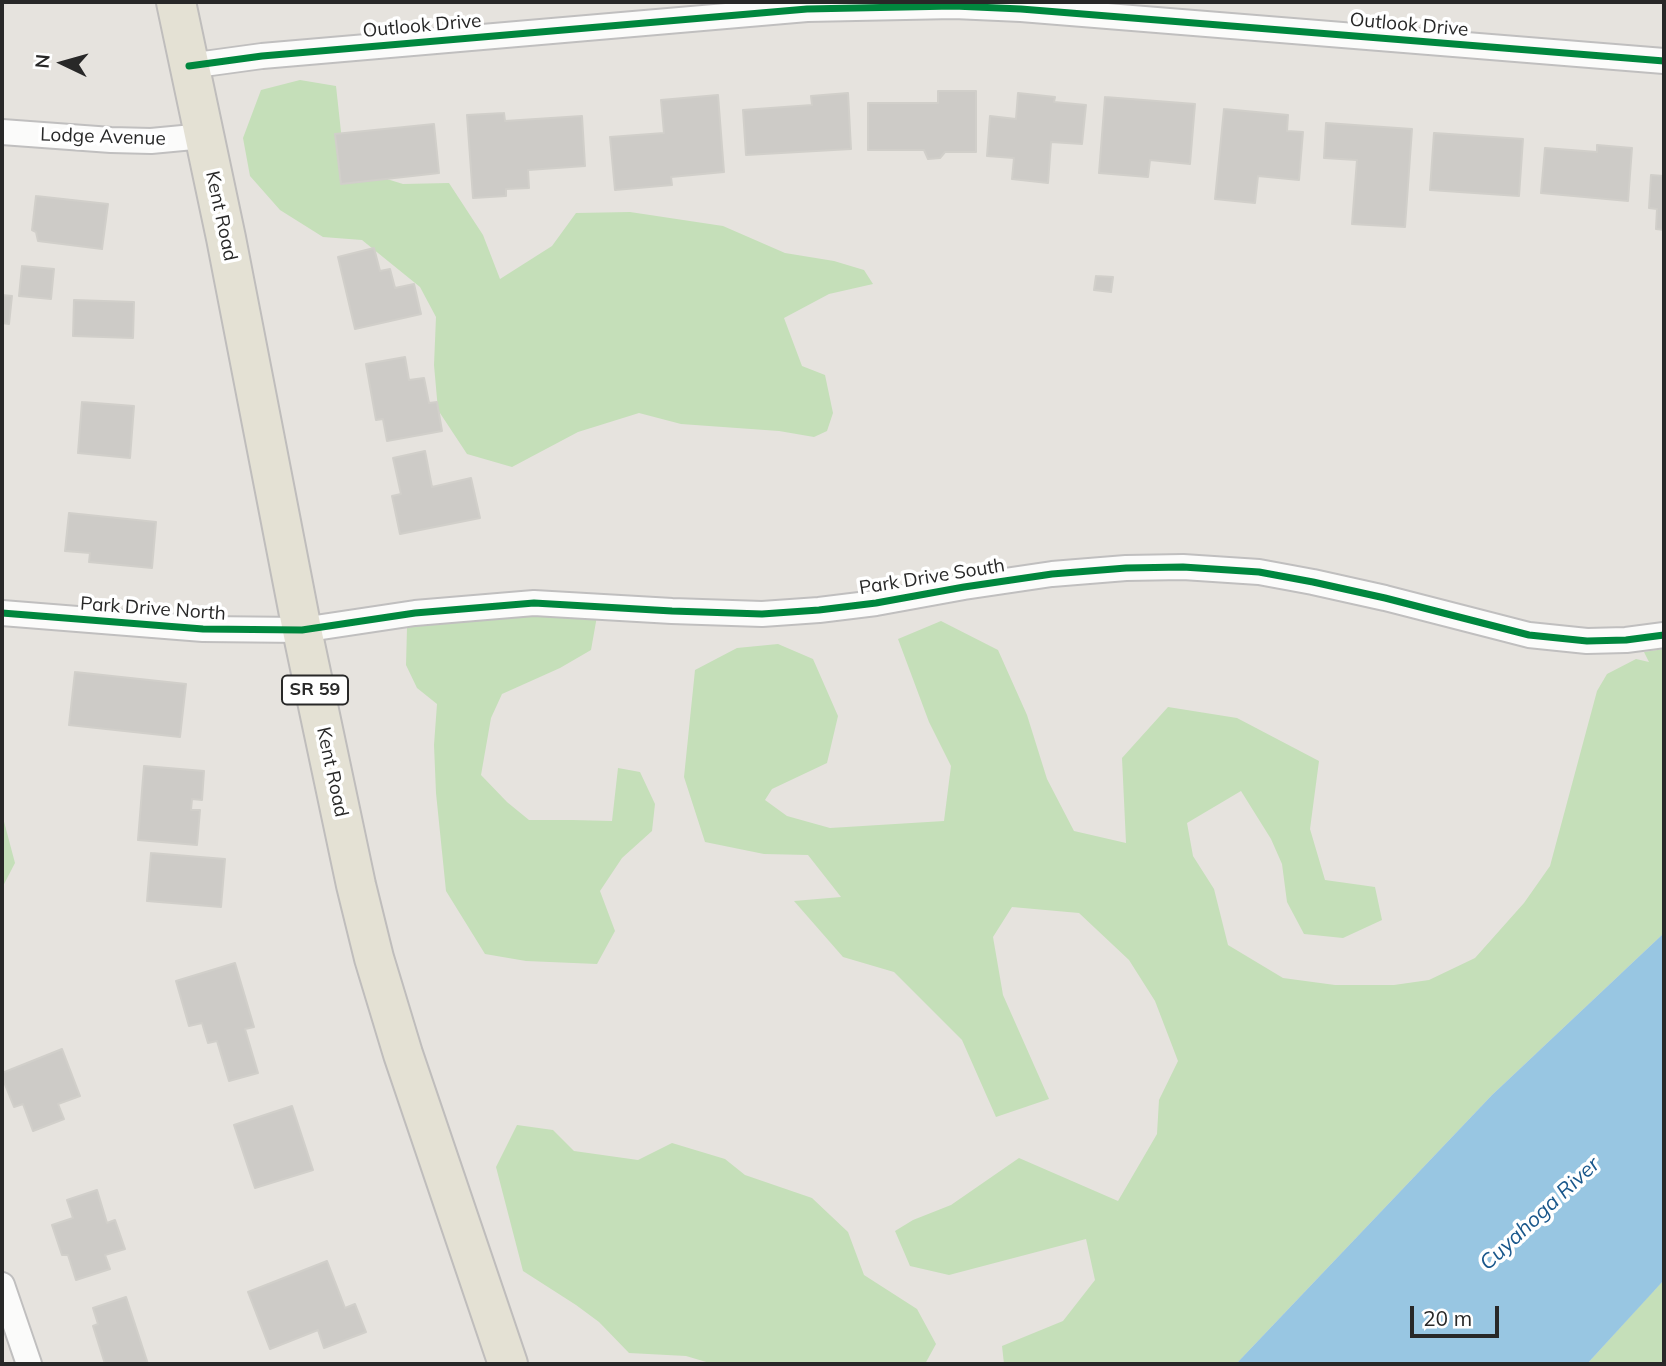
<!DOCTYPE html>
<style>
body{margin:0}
#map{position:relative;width:1666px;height:1366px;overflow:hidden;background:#e6e3de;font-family:Mulish,sans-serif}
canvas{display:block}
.frame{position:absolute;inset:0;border:4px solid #282828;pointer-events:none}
.north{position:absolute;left:28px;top:28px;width:70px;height:70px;-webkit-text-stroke:5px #fff;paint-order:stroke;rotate:275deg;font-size:19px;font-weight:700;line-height:28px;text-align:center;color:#282828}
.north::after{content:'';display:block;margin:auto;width:24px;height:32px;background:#282828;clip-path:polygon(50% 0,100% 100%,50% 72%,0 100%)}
.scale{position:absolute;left:1410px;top:1306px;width:89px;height:32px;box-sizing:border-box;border:4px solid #282828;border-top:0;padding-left:9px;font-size:21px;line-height:24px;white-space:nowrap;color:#282828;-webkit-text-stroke:5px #fff;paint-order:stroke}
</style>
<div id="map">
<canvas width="1666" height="1366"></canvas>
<div class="frame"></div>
<div class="north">N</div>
<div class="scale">20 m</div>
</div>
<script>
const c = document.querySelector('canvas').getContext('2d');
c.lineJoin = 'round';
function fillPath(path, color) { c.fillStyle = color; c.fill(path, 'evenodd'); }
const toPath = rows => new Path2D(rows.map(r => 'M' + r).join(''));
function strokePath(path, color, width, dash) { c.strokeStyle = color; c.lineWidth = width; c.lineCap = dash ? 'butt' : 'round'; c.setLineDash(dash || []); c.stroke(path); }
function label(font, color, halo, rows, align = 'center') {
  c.font = font + ' Mulish,sans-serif'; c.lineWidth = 7; c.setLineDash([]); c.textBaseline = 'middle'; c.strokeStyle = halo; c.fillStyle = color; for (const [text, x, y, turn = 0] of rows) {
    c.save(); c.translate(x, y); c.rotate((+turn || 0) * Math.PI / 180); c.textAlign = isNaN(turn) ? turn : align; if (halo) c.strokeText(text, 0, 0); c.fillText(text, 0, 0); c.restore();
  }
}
fillPath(toPath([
 [300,80,336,86,341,132,348,167,403,184,449,183,483,235,500,279,552,246,576,213,630,212,723,226,785,253,834,261,864,270,873,284,829,294,784,318,802,366,825,375,833,413,827,431,814,437,779,431,681,424,639,413,578,432,512,467,467,454,438,410,434,365,436,317,420,287,362,240,323,237,280,210,250,176,243,138,261,90],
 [523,604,597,616,591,650,560,668,502,694,491,718,481,775,507,802,529,820,573,820,612,821,618,768,640,772,655,804,652,831,622,858,600,891,615,931,597,964,526,961,485,954,446,891,436,793,434,745,437,704,417,688,406,665,407,628],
 [941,621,998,650,1027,715,1047,779,1074,831,1126,843,1122,758,1168,707,1237,718,1319,761,1310,829,1325,880,1375,887,1382,920,1343,938,1304,934,1287,902,1282,864,1271,839,1241,791,1187,823,1193,856,1214,889,1228,945,1283,978,1335,985,1394,985,1429,980,1475,958,1524,903,1550,866,1597,691,1607,674,1636,659,1649,662,1644,652,1664,649,1664,933,1492,1095,1236,1364,1004,1364,1002,1346,1063,1321,1095,1280,1086,1239,949,1275,910,1266,895,1231,913,1220,951,1205,1019,1158,1118,1201,1157,1134,1159,1100,1178,1061,1155,1001,1129,960,1079,913,1012,907,993,937,1003,995,1049,1099,996,1117,962,1040,894,972,843,957,794,901,841,897,808,855,764,854,705,842,684,777,695,670,737,648,778,644,813,659,838,716,827,763,772,789,765,800,787,816,830,828,944,821,951,766,929,722,898,639],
 [2,814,15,863,2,888],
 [517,1125,553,1130,574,1151,638,1160,672,1143,725,1159,745,1175,812,1198,848,1232,864,1275,917,1309,936,1344,925,1364,713,1364,686,1356,629,1353,599,1322,576,1305,523,1271,496,1167],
 [1664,1280,1664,1364,1587,1364,1647,1298]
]), '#c5dfb9');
fillPath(toPath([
 [1664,933,1664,1280,1587,1364,1236,1364,1492,1095]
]), '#98c6e2');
const building = toPath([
 [938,91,976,91,976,152,945,152,940,158,928,159,924,150,868,150,868,103,938,103,938,91],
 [848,93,851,149,746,155,743,110,812,105,811,96,848,93],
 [1018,93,1055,97,1054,102,1086,105,1082,144,1051,142,1048,183,1012,179,1014,158,987,156,990,116,1016,119,1018,93],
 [718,95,724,172,671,177,672,185,615,190,610,137,664,133,661,100,718,95],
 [1105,97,1195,104,1190,164,1150,160,1148,177,1099,173,1105,97],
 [1224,109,1288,115,1287,131,1303,132,1299,180,1258,176,1255,203,1215,199,1224,109],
 [504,113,505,121,582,116,585,166,528,170,529,188,506,189,506,196,473,198,467,115,504,113],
 [1326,123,1412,129,1405,227,1352,224,1357,160,1324,158,1326,123],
 [434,124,439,173,341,184,335,134,434,124],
 [1434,133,1523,139,1519,196,1430,190,1434,133],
 [1597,145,1632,148,1628,201,1541,193,1545,148,1597,152,1597,145],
 [1651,175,1664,176,1664,230,1656,229,1657,209,1649,208,1651,175],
 [36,196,108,204,102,249,38,241,36,232,32,230,36,196],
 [374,248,380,271,390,269,395,288,414,284,421,314,355,329,338,257,374,248],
 [22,266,54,269,51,299,19,296,22,266],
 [1096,276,1113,277,1111,292,1094,290,1096,276],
 [2,295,12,296,9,324,2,323,2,295],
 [74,300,134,302,133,338,73,336,74,300],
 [405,357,409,380,424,378,429,403,437,402,442,431,387,441,383,419,376,420,366,364,405,357],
 [82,402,134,406,130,458,78,453,82,402],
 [425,451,432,487,471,478,480,518,400,534,392,496,401,494,393,458,425,451],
 [69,513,156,522,152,568,89,562,90,553,65,551,69,513],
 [75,672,186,684,180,737,69,725,75,672],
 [144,766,204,771,202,800,192,799,191,810,200,810,197,845,138,840,144,766],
 [151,853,225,859,221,907,147,901,151,853],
 [235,963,254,1027,245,1029,258,1073,229,1081,217,1041,208,1043,202,1023,189,1026,176,981,235,963],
 [62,1049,80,1096,58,1104,64,1119,33,1131,23,1104,14,1107,2,1077,2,1073,62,1049],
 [292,1106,313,1170,255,1188,234,1125,292,1106],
 [97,1190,107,1223,115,1220,125,1249,105,1255,110,1269,76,1280,68,1255,62,1255,52,1225,73,1218,67,1200,97,1190],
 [327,1261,345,1308,355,1304,366,1332,324,1348,318,1330,270,1349,248,1292,327,1261],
 [126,1297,148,1364,105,1364,93,1326,98,1324,93,1308,126,1297]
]);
fillPath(building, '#cdcbc7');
strokePath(building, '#d1cfca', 2);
const street = toPath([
 [189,66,262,56,807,9,954,6,1021,9,1664,61],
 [2,132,111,140,151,141,204,136],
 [2,613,203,629,302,630,415,613,534,603,672,611,762,614,819,610,876,603,964,587,1052,574,1126,568,1183,567,1259,572,1313,582,1385,598,1529,635,1587,641,1626,640,1664,635],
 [2,1285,29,1364]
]);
const primary = toPath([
 [176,2,226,238,302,630,356,885,374,958,403,1054,508,1364]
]);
strokePath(street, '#c0bfbf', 28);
strokePath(primary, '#bfbdbc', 42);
strokePath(street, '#fbfbfa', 24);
strokePath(primary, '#e4e1d4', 38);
strokePath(toPath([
 [189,66,262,56,807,9,954,6,1021,9,1664,61],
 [2,613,203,629,302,630,415,613,534,603,672,611,762,614,819,610,876,603,964,587,1052,574,1126,568,1183,567,1259,572,1313,582,1385,598,1529,635,1587,641,1626,640,1664,635]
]), '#00873e', 7);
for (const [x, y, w] of [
 [315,690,66]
]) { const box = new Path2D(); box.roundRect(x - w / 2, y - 14.5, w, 29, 5); c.fillStyle = '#fff'; c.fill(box); strokePath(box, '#282828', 2); }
label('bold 18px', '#282828', null, [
 ["SR 59",315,690]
]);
label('19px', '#282828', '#fff', [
 ["Outlook Drive",1409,25,5],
 ["Outlook Drive",422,26,-5],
 ["Lodge Avenue",103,137,2],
 ["Kent Road",221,216,78],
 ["Park Drive South",932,577,-9],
 ["Park Drive North",153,609,4],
 ["Kent Road",332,772,78]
]);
label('italic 21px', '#19578b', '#fff', [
 ["Cuyahoga River",1540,1214,-43]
]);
</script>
